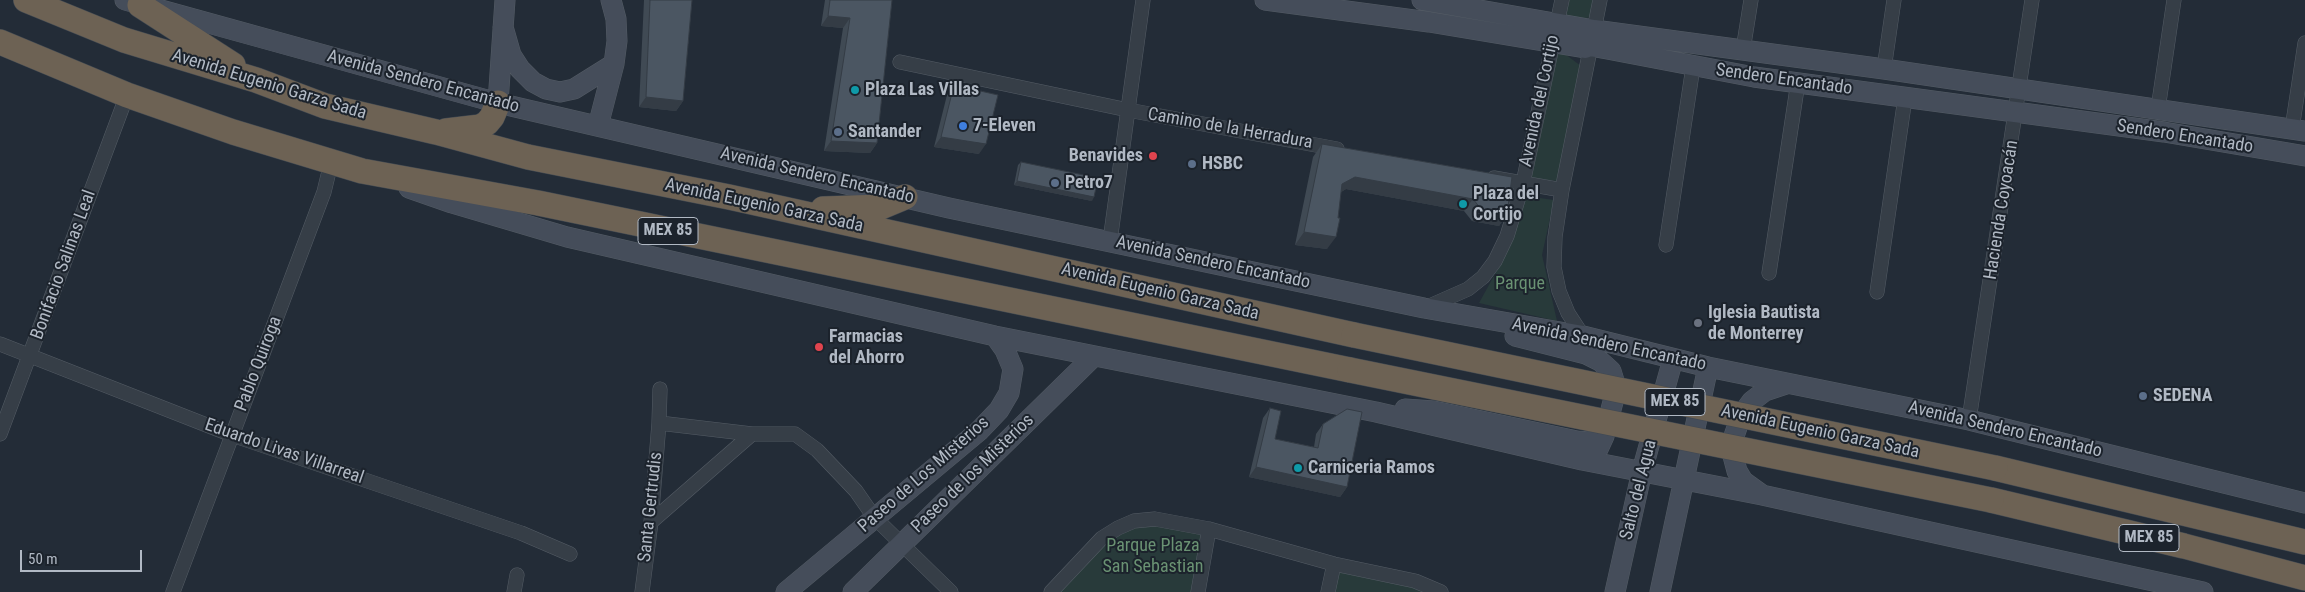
<!DOCTYPE html>
<meta charset="utf-8">
<style>
body{margin:0}
#map{position:relative;width:2305px;height:592px;overflow:hidden;background:#232c37;font-family:"Roboto Condensed",sans-serif}
canvas{display:block}
.scale{position:absolute;left:20px;top:550px;width:122px;height:22px;box-sizing:border-box;border:2px solid #b1b9c4;border-top:0;padding-left:6px;font-size:15px;line-height:18px;white-space:nowrap;color:#b1b9c4;-webkit-text-stroke:4px #1c232c;paint-order:stroke}
</style>
<div id="map">
<canvas width="2305" height="592"></canvas>
<div class="scale">50 m</div>
</div>
<script>
const c = document.querySelector('canvas').getContext('2d');
c.lineJoin = 'round';
function fillPath(path, color) { c.fillStyle = color; c.fill(path, 'evenodd'); }
const toPath = rows => new Path2D(rows.map(r => 'M' + r).join(''));
function strokePath(path, color, width, dash) { c.strokeStyle = color; c.lineWidth = width; c.lineCap = dash ? 'butt' : 'round'; c.setLineDash(dash || []); c.stroke(path); }
function label(font, color, halo, rows, align = 'center') {
  c.font = font + ' "Roboto Condensed",sans-serif'; c.lineWidth = 4; c.setLineDash([]); c.textBaseline = 'middle'; c.strokeStyle = halo; c.fillStyle = color; for (const [text, x, y, turn = 0] of rows) {
    c.save(); c.translate(x, y); c.rotate((+turn || 0) * Math.PI / 180); c.textAlign = isNaN(turn) ? turn : align; if (halo) c.strokeText(text, 0, 0); c.fillText(text, 0, 0); c.restore();
  }
}
fillPath(toPath([
 [1567,0,1593,0,1590,17,1582,19,1563,16],
 [1557,48,1581,66,1557,181,1529,178],
 [1525,196,1554,200,1542,255,1557,321,1479,303,1500,265],
 [1134,521,1209,529,1198,592,1051,592,1102,538],
 [1334,564,1441,592,1328,592]
]), '#283a3a');
const street = toPath([
 [1743,50,1751,0],
 [900,62,1128,110,1337,149],
 [1884,69,1894,0],
 [2158,109,2174,0],
 [2292,129,2305,43],
 [1494,178,1562,190],
 [1110,241,1143,0],
 [1666,245,1693,67],
 [1769,273,1798,82],
 [1877,292,1905,98],
 [1425,308,1468,289,1483,277,1495,261,1507,236,1523,183,1562,0],
 [1583,336,1568,313,1559,291,1554,267,1555,237,1562,190,1600,0],
 [0,344,232,435,521,533,570,554],
 [1969,420,2032,0],
 [659,423,660,389],
 [0,434,127,95],
 [651,522,752,434],
 [173,592,324,192,331,163],
 [514,592,517,575],
 [642,592,651,522,659,423,752,434,795,434,817,450,856,491,874,517,951,592],
 [1051,592,1102,538,1118,528,1134,521,1155,519,1209,529,1334,564,1415,581,1441,592],
 [1198,592,1209,529],
 [1328,592,1334,564]
]);
const secondary = toPath([
 [125,0,498,103,949,208,1424,308,1583,336,1708,367,1969,420,2305,503],
 [1265,0,1429,22,1585,48,1590,46,1607,49,1754,77,2164,132,2305,156],
 [1422,0,1594,30,1884,69,2305,131],
 [503,27,511,55,520,69,533,82,546,89,560,92,574,89,614,64],
 [498,103,505,0],
 [598,126,614,64,617,41,616,19,611,0],
 [409,188,452,203,567,237,995,336,1376,412,1582,460,1762,495,2203,592],
 [1515,336,1586,354,1600,361,1611,371,1615,384,1614,398,1604,436,1598,449,1582,460],
 [1405,409,1434,411,1577,441,1590,442,1604,436],
 [1761,494,1743,481,1737,471,1732,452,1734,436,1741,416,1752,401,1765,391,1786,384],
 [786,592,979,431,999,410,1009,393,1013,369,1005,350,995,336],
 [853,592,1093,357],
 [1615,592,1642,471,1673,359],
 [1660,592,1708,367]
]);
const highway = toPath([
 [26,0,124,40,256,80,325,106,436,132,528,157,729,197,1354,335],
 [140,5,233,65],
 [0,42,127,95,233,132,362,171,538,203,1350,370],
 [446,131,480,127,487,123,492,117,498,103],
 [823,209,881,207,905,197],
 [1995,468,2305,542],
 [1991,500,2184,546,2305,578]
]);
strokePath(street, '#545c65', 15);
strokePath(secondary, '#545c65', 21);
strokePath(highway, '#414952', 26);
strokePath(street, '#363e47', 14);
strokePath(secondary, '#454d5a', 20);
strokePath(highway, '#6d6254', 25);
const highwayBridge = toPath([
 [1354,335,1995,468],
 [1350,370,1991,500]
]);
strokePath(highwayBridge, '#414952', 26, []);
strokePath(highwayBridge, '#6d6254', 25);
fillPath(toPath([
 [644,0,692,0,683,101,676,111,639,107],
 [825,0,892,0,877,143,870,153,824,151,843,28,821,26],
 [954,85,979,154,934,147,947,95],
 [1322,144,1512,177,1507,214,1499,226,1472,221,1464,211,1346,189,1341,192,1327,249,1295,245,1313,157],
 [1021,162,1092,201,1014,185,1018,165],
 [1270,408,1275,439,1314,447,1316,434,1323,424,1347,487,1340,497,1249,477,1263,418]
]), '#404a54');
fillPath(toPath([
 [828,16,850,18,843,28,821,26],
 [646,97,683,101,676,111,639,107],
 [941,137,986,144,979,154,934,147],
 [831,141,877,143,870,153,824,151],
 [1355,177,1473,199,1464,211,1346,189,1333,197,1342,184],
 [1017,181,1094,197,1092,201,1014,185],
 [1481,209,1507,214,1499,226,1472,221],
 [1304,232,1336,237,1327,249,1295,245],
 [1256,467,1347,487,1340,497,1249,477]
]), '#343c45');
const building = toPath([
 [650,0,692,0,683,101,646,97,650,0],
 [830,0,892,0,877,143,831,141,850,18,828,16,830,0],
 [954,85,998,95,986,144,941,137,954,85],
 [1322,144,1512,177,1507,214,1481,209,1473,199,1355,177,1342,184,1338,218,1340,218,1336,237,1304,232,1322,144],
 [1021,162,1098,178,1094,197,1017,181,1021,162],
 [1270,408,1281,411,1275,439,1318,448,1323,424,1347,409,1362,412,1347,487,1256,467,1270,408]
]);
fillPath(building, '#4b5662');
strokePath(building, '#343c45', 1);
for (const [x, y, r, color] of [
 [855,90,5,"#0f9aa8"],
 [963,126,5,"#3f7fe0"],
 [838,132,5,"#5c6f8a"],
 [1153,156,5,"#e0444e"],
 [1192,164,5,"#5c6f8a"],
 [1055,183,5,"#5c6f8a"],
 [1463,204,5,"#0f9aa8"],
 [1698,323,5,"#6b7280"],
 [819,347,5,"#e0444e"],
 [2143,396,5,"#5c6f8a"],
 [1298,468,5,"#0f9aa8"]
]) { const dot = new Path2D(); dot.arc(x, y, r, 0, 2 * Math.PI); c.fillStyle = color; c.fill(dot); strokePath(dot, '#1c232c', 2); }
for (const [x, y, w] of [
 [668,231,60],
 [1675,402,60],
 [2149,538,60]
]) { const box = new Path2D(); box.roundRect(x - w / 2, y - 13.5, w, 27, 4); c.fillStyle = '#1c232c'; c.fill(box); strokePath(box, '#b1b9c4', 1); }
label('bold 16px', '#b1b9c4', null, [
 ["MEX 85",668,231],
 ["MEX 85",1675,402],
 ["MEX 85",2149,538]
]);
label('18px', '#b1b9c4', '#1c232c', [
 ["Sendero Encantado",1784,80,8],
 ["Avenida Sendero Encantado",423,82,15],
 ["Avenida Eugenio Garza Sada",269,85,17],
 ["Avenida del Cortijo",1540,101,-78],
 ["Camino de la Herradura",1230,129,10],
 ["Sendero Encantado",2185,137,9],
 ["Avenida Sendero Encantado",817,176,13],
 ["Avenida Eugenio Garza Sada",764,206,12],
 ["Hacienda Coyoacán",2002,210,-81],
 ["Avenida Sendero Encantado",1213,263,12],
 ["Bonifacio Salinas Leal",64,265,-70],
 ["Avenida Eugenio Garza Sada",1160,292,13],
 ["Avenida Sendero Encantado",1609,345,12],
 ["Pablo Quiroga",259,364,-69],
 ["Avenida Sendero Encantado",2005,430,13],
 ["Avenida Eugenio Garza Sada",1820,432,12],
 ["Eduardo Livas Villarreal",284,452,19],
 ["Paseo de los Misterios",973,474,-44],
 ["Paseo de Los Misterios",924,475,-41],
 ["Salto del Agua",1639,490,-76],
 ["Santa Gertrudis",651,507,-84]
]);
label('bold 18px', '#b1b9c4', '#1c232c', [
 ["Plaza Las Villas",865,90],
 ["7-Eleven",973,126],
 ["Santander",848,132],
 ["Benavides",1143,156,"right"],
 ["HSBC",1202,164],
 ["Petro7",1065,183],
 ["Plaza del",1473,194],
 ["Cortijo",1473,215],
 ["Iglesia Bautista",1708,313],
 ["de Monterrey",1708,334],
 ["Farmacias",829,337],
 ["del Ahorro",829,358],
 ["SEDENA",2153,396],
 ["Carniceria Ramos",1308,468]
], 'left');
label('18px', '#6a9273', '#1c232c', [
 ["Parque",1520,284],
 ["Parque Plaza",1153,546],
 ["San Sebastian",1153,567]
]);
</script>
